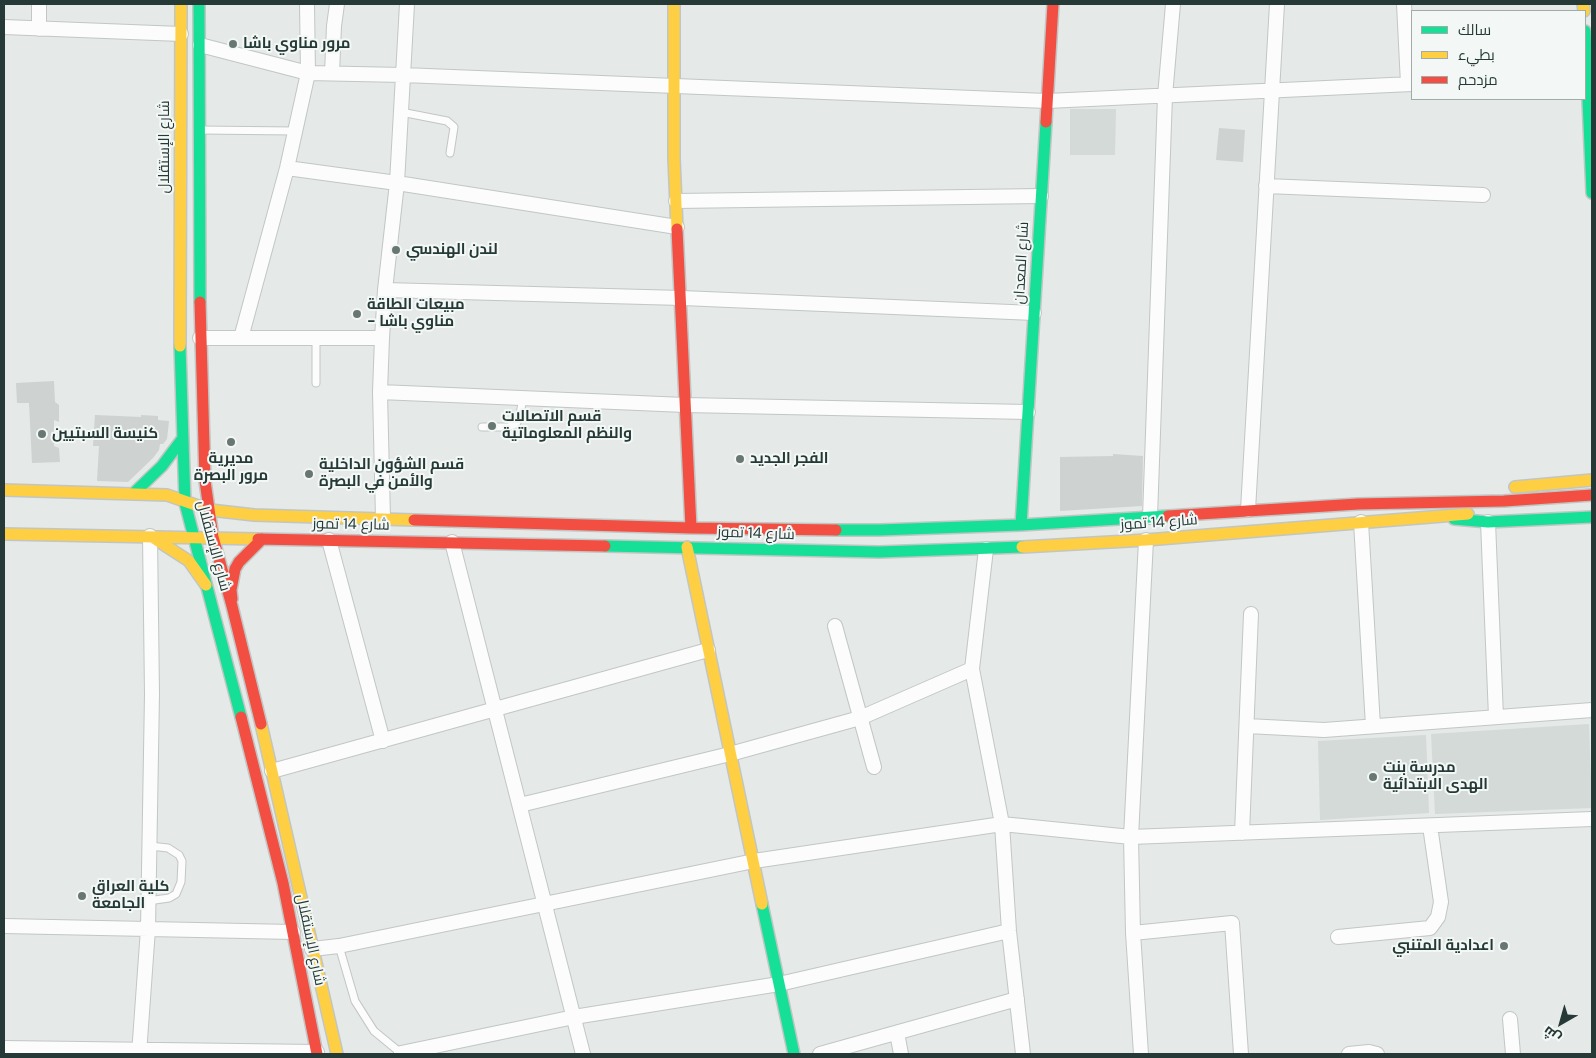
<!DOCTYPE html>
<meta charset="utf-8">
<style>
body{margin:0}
#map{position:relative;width:1596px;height:1058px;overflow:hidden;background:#e5e9e7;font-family:"DM Sans",Cairo,sans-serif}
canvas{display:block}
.frame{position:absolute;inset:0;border:5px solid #253a36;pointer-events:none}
.legend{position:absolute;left:1411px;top:10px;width:175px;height:90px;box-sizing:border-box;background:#f3f8f6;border:1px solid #a1aca9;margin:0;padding:6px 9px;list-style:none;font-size:15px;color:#253a36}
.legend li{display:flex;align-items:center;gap:10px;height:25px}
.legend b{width:25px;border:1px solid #a1aca9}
.north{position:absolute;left:1536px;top:998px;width:50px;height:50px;-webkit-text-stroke:4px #f3f8f6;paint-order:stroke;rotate:218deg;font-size:14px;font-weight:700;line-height:20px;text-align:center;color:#253a36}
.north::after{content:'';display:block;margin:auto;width:18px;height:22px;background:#253a36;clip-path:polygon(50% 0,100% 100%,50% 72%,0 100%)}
</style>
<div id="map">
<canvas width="1596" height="1058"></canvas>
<div class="frame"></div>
<ul class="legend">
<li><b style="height:6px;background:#16e098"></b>سالك</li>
<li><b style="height:6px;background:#ffcf43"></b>بطيء</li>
<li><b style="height:6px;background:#f24e42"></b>مزدحم</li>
</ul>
<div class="north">ش</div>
</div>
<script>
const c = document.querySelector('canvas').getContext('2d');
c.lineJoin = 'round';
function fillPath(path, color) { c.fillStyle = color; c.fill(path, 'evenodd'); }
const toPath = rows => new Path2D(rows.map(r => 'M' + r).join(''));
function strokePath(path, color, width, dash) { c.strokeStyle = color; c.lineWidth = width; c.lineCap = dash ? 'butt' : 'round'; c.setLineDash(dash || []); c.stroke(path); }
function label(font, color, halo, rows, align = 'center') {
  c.font = font + ' "DM Sans",Cairo,sans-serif'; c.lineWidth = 4; c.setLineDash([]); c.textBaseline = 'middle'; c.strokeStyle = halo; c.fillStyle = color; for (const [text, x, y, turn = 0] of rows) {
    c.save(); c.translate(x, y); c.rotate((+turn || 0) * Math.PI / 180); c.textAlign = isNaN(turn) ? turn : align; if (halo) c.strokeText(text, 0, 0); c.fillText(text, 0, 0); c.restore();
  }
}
fillPath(toPath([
 [1070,109,1116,109,1115,155,1070,155],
 [1589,724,1592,808,1435,814,1431,734],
 [1426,735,1429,813,1320,820,1318,741]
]), '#d3dad7');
fillPath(toPath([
 [1219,128,1245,130,1243,162,1216,160],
 [54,381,55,402,59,405,59,422,54,420,54,446,59,448,60,462,32,463,29,403,17,403,16,383],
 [95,415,141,417,141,415,158,416,158,420,169,421,167,439,163,444,160,444,159,450,153,458,128,482,97,481,99,446,93,446],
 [1113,454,1143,456,1142,506,1060,511,1060,457,1113,456]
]), '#ced2d0');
const lane = toPath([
 [401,112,447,121,454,127,450,153],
 [200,130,295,131],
 [316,338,316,383],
 [482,427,508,427,516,424,519,419,523,398],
 [148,901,169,898,176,894,181,882,182,861,179,855,168,848,150,846],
 [339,946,355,1001,374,1031,402,1054]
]);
const street = toPath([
 [39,4,39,29],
 [1404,4,1408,84],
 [4,27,181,34],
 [200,45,308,73,403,75,1047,101,1412,84],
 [332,73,334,26,337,4],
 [287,168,397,183,677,227],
 [1266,186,1483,195],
 [676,201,1041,196],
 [385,290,682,298,1034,313],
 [200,338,382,338],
 [241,338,287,168,308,73,307,4],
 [380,392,685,405,1028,412],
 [1248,510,1277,4],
 [1150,517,1165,96,1173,4],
 [383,519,380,392,382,338,385,290,397,183,407,4],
 [1361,522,1373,726],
 [1488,522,1496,717],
 [329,540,383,741],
 [452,542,583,1054],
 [986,549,972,669,1002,824,1009,931,1023,1054],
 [835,626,874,767],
 [1247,726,1324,730,1592,710],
 [272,771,708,650],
 [520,805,730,754,860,718,972,669],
 [1242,833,1251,614],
 [4,926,293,932],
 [1133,933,1232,923,1241,1054],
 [1338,937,1430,928,1438,917,1441,902,1430,826],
 [312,949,339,946,754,861,1002,824,1131,837,1592,819],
 [1510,1019,1513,1054],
 [897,1033,901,1054],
 [4,1048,317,1052],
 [401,1053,574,1017,779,984,1009,931],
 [139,1054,148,929,152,694,150,536],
 [820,1054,1017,999],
 [1141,1054,1133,933,1131,837,1146,540],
 [1349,1054,1369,1052,1377,1054]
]);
const fast = toPath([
 [199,4,200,302],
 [1585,31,1592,193],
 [180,346,185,503,241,717],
 [134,493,162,466,183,438],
 [1454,519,1488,522,1592,517],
 [1021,525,1046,122],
 [836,530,880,530,1021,525,1168,516],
 [605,546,879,552,1022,547],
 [762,904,794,1054]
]);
const slow = toPath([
 [674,4,674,158,677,229],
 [1583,4,1584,11],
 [180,346,181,4],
 [1515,487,1592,480],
 [4,490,167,495,210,510,254,515,414,520],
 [4,534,258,539],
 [152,537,189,561,206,585],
 [687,547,762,904],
 [1022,547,1146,540,1468,514],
 [261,724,337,1054]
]);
const jam = toPath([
 [1046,122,1053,4],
 [677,229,691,528],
 [200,302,205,481,213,537,232,606,261,724],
 [1168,516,1358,504,1504,501,1592,495],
 [414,520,691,528,836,530],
 [258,539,605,546],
 [232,599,231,590,235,569,239,562,262,539],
 [241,717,283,883,317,1054]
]);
strokePath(lane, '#c2c6c4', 9);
strokePath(street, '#c2c6c4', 16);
strokePath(fast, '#c1c6c4', 14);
strokePath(slow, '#c1c6c4', 14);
strokePath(jam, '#c1c6c4', 14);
strokePath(lane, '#fbfcfb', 7);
strokePath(street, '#fbfcfb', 14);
strokePath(fast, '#16e098', 11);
strokePath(slow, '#ffcf43', 11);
strokePath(jam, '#f24e42', 11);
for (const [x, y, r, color] of [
 [233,44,5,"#687774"],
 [396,250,5,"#687774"],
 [357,314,5,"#687774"],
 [492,426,5,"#687774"],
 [42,434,5,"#687774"],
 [231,442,5,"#687774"],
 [740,459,5,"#687774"],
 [309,474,5,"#687774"],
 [1373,777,5,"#687774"],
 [82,896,5,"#687774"],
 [1504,946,5,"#687774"]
]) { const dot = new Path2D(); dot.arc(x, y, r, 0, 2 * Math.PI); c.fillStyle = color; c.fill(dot); strokePath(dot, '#f3f8f6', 2); }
label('bold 15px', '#253a36', '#f3f8f6', [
 ["مرور مناوي باشا",243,44],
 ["لندن الهندسي",406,250],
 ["مبيعات الطاقة",367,305],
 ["- مناوي باشا",367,322],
 ["قسم الاتصالات",502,417],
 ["والنظم المعلوماتية",502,434],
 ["كنيسة السبتيين",52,434],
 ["مديرية",231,459,"center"],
 ["مرور البصرة",231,476,"center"],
 ["الفجر الجديد",750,459],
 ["قسم الشؤون الداخلية",319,465],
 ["والأمن في البصرة",319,482],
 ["مدرسة بنت",1383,768],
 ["الهدى اﻻبتدائية",1383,785],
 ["كلية العراق",92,887],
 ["الجامعة",92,904],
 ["اعدادية المتنبي",1494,946,"right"]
], 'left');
label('15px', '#253a36', '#f3f8f6', [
 ["شارع الإستقلال",165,147,-90],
 ["شارع المعدان",1022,263,-87],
 ["شارع 14 تموز",1159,523,-4],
 ["شارع 14 تموز",351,525,1],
 ["شارع 14 تموز",756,534,2],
 ["شارع الإستقلال",213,546,75],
 ["شارع الإستقلال",310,940,78]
]);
</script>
